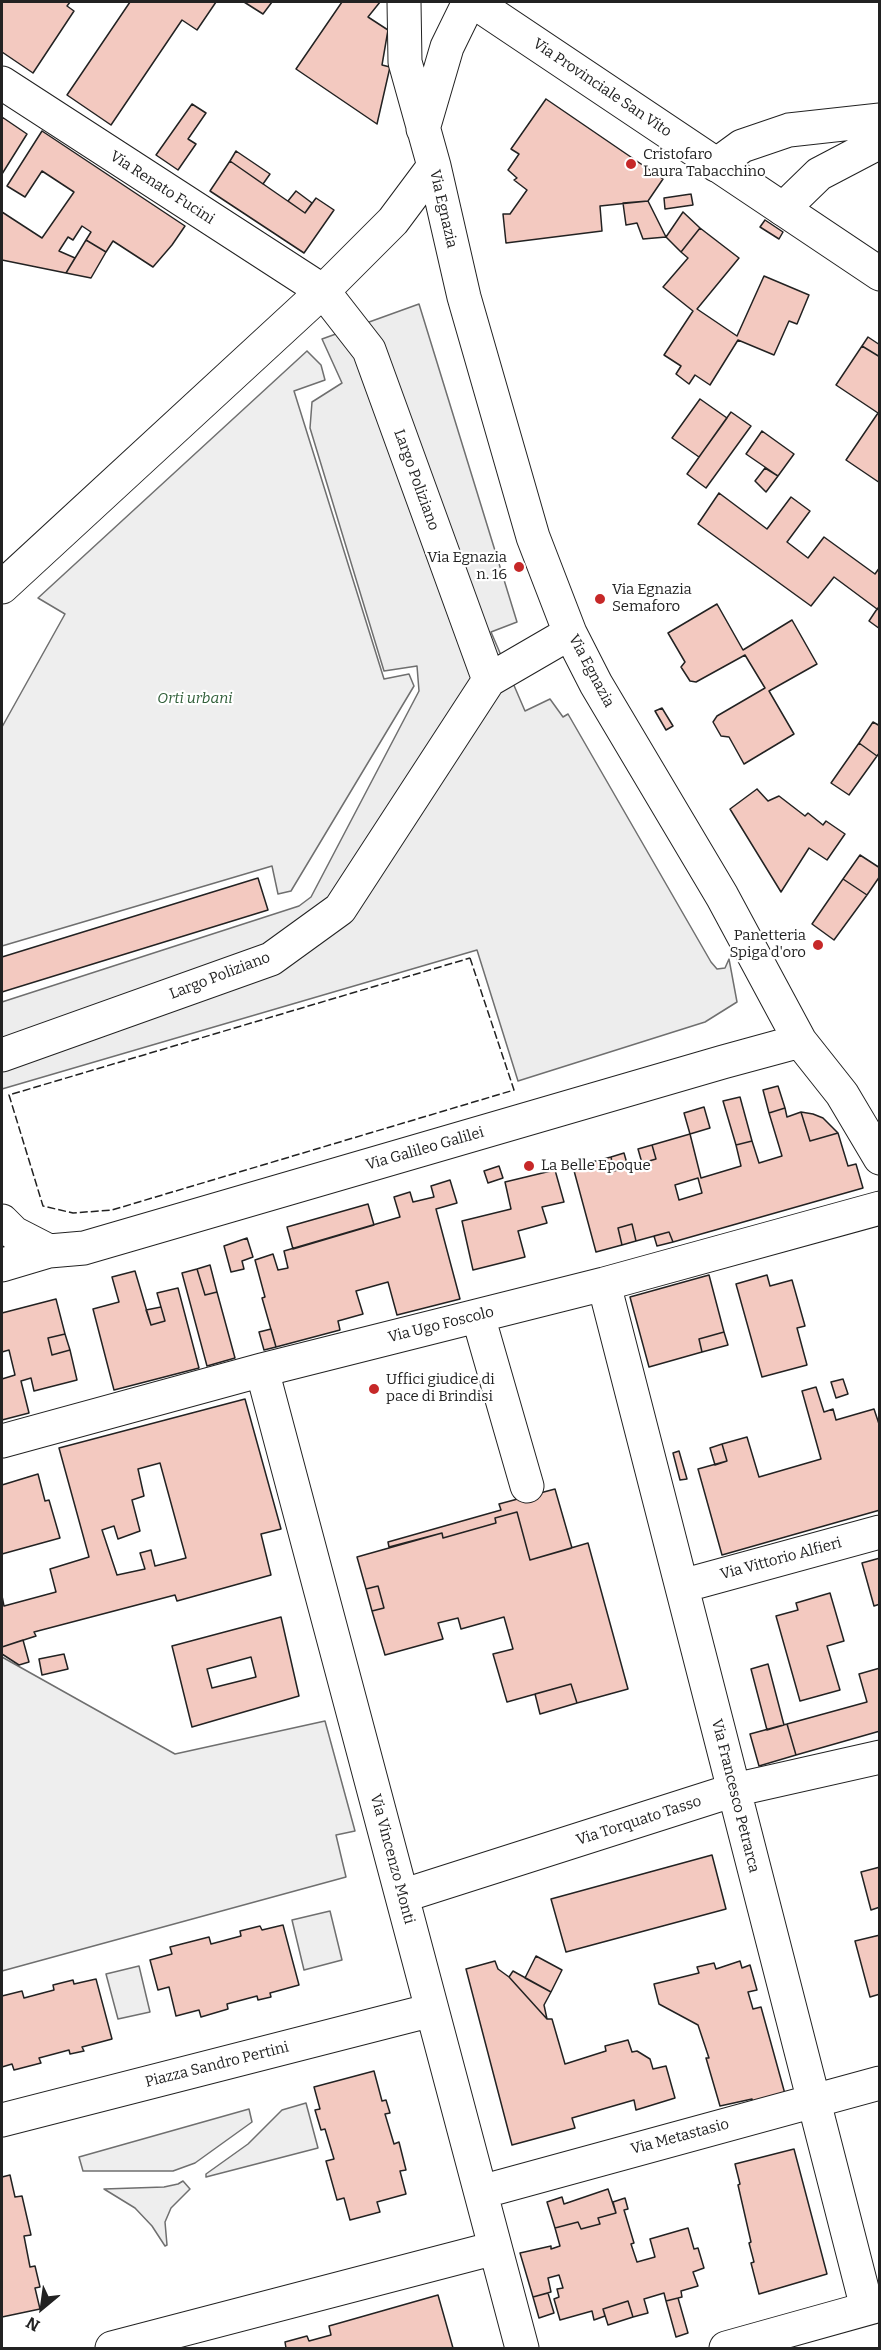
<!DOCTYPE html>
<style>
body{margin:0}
#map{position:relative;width:881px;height:2350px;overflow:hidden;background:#fff;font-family:Bitter,serif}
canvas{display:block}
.frame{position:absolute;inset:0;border:3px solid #222;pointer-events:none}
.north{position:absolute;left:12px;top:2278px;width:60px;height:60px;-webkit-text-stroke:4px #fff;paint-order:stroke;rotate:209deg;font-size:16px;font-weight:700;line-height:24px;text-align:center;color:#222}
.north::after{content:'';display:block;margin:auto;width:21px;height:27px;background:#222;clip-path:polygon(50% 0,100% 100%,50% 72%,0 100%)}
</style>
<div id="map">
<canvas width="881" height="2350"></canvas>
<div class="frame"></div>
<div class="north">N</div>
</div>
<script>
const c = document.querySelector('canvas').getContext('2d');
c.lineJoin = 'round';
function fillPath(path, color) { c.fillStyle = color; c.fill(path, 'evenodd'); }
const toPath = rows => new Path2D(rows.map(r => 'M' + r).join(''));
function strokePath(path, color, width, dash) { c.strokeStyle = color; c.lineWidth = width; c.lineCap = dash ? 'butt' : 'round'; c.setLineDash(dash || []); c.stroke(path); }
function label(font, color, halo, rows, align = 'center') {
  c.font = font + ' Bitter,serif'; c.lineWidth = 4.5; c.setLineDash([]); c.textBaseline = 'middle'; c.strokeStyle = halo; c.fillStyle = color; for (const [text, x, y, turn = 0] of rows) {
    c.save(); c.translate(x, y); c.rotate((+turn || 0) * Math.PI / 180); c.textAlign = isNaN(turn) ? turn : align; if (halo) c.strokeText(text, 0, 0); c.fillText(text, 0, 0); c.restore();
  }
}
const green = toPath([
 [307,351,321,365,325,380,294,391,384,679,409,674,414,686,291,891,278,894,272,866,2,946,2,727,65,614,38,598,307,351],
 [2,1657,175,1754,325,1721,355,1831,336,1835,346,1877,2,1971,2,1657],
 [330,1911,342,1960,304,1970,292,1920,330,1911],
 [139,1966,150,2012,118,2019,106,1974,139,1966],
 [306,2103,318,2148,206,2177,206,2174,248,2144,282,2110,306,2103],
 [249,2109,252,2122,195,2163,173,2171,83,2171,79,2157,249,2109],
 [183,2181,190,2189,171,2208,165,2222,167,2245,165,2246,152,2226,135,2208,104,2189,164,2187,178,2184,183,2181]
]);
fillPath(green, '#eee');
strokePath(green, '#6f6f6f', 1.5);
const parking = toPath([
 [419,304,517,622,491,632,525,711,550,699,563,717,568,714,711,962,717,969,725,968,729,959,737,1002,705,1022,518,1081,477,950,2,1089,2,1002,299,906,311,897,419,691,417,666,384,671,310,428,312,402,342,383,322,339,419,304]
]);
fillPath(parking, '#ededed');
strokePath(parking, '#6f6f6f', 1.5);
const building = toPath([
 [2,2,70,2,67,6,74,11,33,73,2,52,2,2],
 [130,2,216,2,197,30,182,20,111,125,67,95,130,2],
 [244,2,272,2,263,14,244,2],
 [342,2,380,2,368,17,388,30,382,65,390,67,377,124,296,69,342,2],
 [546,99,663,179,648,201,600,206,602,231,506,243,503,214,510,214,527,190,514,180,517,178,508,170,519,154,511,149,546,99],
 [192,104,206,113,188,139,196,144,178,170,156,155,192,104],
 [2,117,27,134,2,174,2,117],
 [42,131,185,226,172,245,153,267,113,241,106,252,86,240,91,232,82,226,73,240,68,237,59,251,75,258,66,273,2,260,2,212,42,238,74,192,42,171,25,197,7,186,42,131],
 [236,151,270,174,263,184,230,161,236,151],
 [230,161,305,213,316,198,334,210,304,253,210,191,230,161],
 [296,191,312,203,305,213,288,201,296,191],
 [691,194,693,205,665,209,664,198,691,194],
 [648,201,666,237,643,239,637,223,626,225,623,203,648,201],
 [683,212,700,228,681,252,666,237,683,212],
 [765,220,783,232,779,239,760,227,765,220],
 [700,228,739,258,697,309,737,336,764,276,809,295,797,324,789,321,774,355,738,340,710,385,695,375,689,384,676,374,681,366,664,355,693,311,663,287,688,258,681,252,700,228],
 [86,240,106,252,91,278,66,273,86,240],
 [868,337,880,345,880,357,862,346,868,337],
 [862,346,880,357,880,483,846,460,878,413,836,385,862,346],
 [700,399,727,418,699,457,672,438,700,399],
 [731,412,751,426,706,488,687,474,731,412],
 [762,431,794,454,778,476,746,454,762,431],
 [765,468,778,476,766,492,755,481,765,468],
 [719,493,767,529,791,497,810,511,787,542,808,558,824,537,875,574,880,567,880,606,877,609,834,577,811,606,698,524,719,493],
 [717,604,743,650,792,620,817,664,769,691,794,734,744,764,729,737,721,736,713,722,717,716,765,688,745,655,696,682,690,681,681,667,685,662,668,633,717,604],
 [877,609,880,611,880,629,869,621,877,609],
 [662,708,673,726,666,730,655,711,662,708],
 [873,722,880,726,880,752,877,756,859,743,873,722],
 [859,743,877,756,849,795,831,783,859,743],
 [757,789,768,801,779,796,805,816,808,813,823,825,826,821,845,834,827,860,809,848,781,892,730,809,757,789],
 [860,855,880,868,880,876,867,895,843,879,860,855],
 [258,878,268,910,2,992,2,957,258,878],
 [843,879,867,895,834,940,812,924,843,879],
 [778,1086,785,1108,769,1113,763,1090,778,1086],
 [740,1097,752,1141,736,1145,723,1101,740,1097],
 [704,1107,710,1128,690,1134,684,1113,704,1107],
 [785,1108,787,1117,801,1112,810,1141,838,1133,848,1166,856,1164,863,1188,673,1242,669,1232,636,1241,632,1224,618,1228,622,1245,596,1252,573,1167,611,1157,614,1171,656,1159,652,1145,690,1134,701,1178,741,1166,736,1145,752,1141,759,1163,782,1156,769,1113,785,1108],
 [698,1178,702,1193,679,1200,675,1185,698,1178],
 [801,1112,813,1114,823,1118,838,1133,810,1141,801,1112],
 [652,1145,656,1159,642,1163,638,1149,652,1145],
 [624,1153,628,1167,614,1171,611,1157,624,1153],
 [499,1166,503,1178,488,1183,484,1171,499,1166],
 [555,1170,564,1202,542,1207,547,1223,518,1231,525,1257,473,1270,462,1221,511,1209,505,1182,555,1170],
 [450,1180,457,1203,436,1209,460,1299,397,1315,388,1282,356,1291,363,1314,338,1321,340,1330,276,1347,262,1298,265,1297,255,1260,273,1254,278,1270,288,1268,284,1251,400,1217,394,1197,410,1192,413,1202,434,1197,431,1186,450,1180],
 [368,1204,374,1225,293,1249,287,1227,368,1204],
 [632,1224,636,1241,622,1245,618,1228,632,1224],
 [669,1232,673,1242,657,1246,654,1236,669,1232],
 [247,1238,253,1257,242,1261,244,1269,231,1272,224,1246,247,1238],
 [210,1265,217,1292,205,1295,197,1269,210,1265],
 [197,1269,205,1295,217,1292,235,1358,207,1366,182,1273,197,1269],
 [135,1271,151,1325,165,1321,157,1293,178,1288,199,1368,114,1390,93,1309,119,1302,112,1277,135,1271],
 [709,1275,724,1332,699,1339,702,1352,649,1367,630,1297,709,1275],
 [767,1275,770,1286,792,1280,805,1326,797,1328,807,1365,762,1377,736,1284,767,1275],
 [56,1299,65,1334,48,1338,52,1355,70,1350,77,1380,34,1391,31,1378,21,1381,29,1413,2,1420,2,1379,15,1375,9,1350,2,1352,2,1313,56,1299],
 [161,1307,165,1321,151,1325,146,1310,161,1307],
 [271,1329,276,1347,264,1350,259,1332,271,1329],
 [724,1332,728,1345,702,1352,699,1339,724,1332],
 [65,1334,70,1350,52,1355,48,1338,65,1334],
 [843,1379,848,1394,836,1398,831,1382,843,1379],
 [816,1387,824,1412,833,1409,836,1420,874,1409,880,1427,880,1510,722,1555,698,1469,727,1461,722,1444,747,1437,759,1477,821,1459,802,1391,816,1387],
 [245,1399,281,1529,261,1534,271,1575,177,1601,175,1595,34,1632,36,1636,2,1647,2,1596,4,1606,56,1592,50,1569,89,1557,59,1448,245,1399],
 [160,1463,186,1558,155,1566,151,1550,140,1553,145,1569,117,1575,102,1530,114,1526,118,1539,140,1531,132,1500,144,1496,138,1469,160,1463],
 [722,1444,727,1461,715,1465,710,1448,722,1444],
 [679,1451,687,1479,680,1480,673,1453,679,1451],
 [38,1474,45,1501,49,1500,60,1538,2,1554,2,1485,38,1474],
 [555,1489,572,1548,530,1560,517,1512,495,1518,496,1523,443,1538,442,1533,389,1547,388,1542,501,1510,499,1504,555,1489],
 [517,1512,530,1560,588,1543,628,1689,577,1703,571,1684,507,1702,493,1654,513,1649,504,1617,461,1629,458,1618,438,1623,443,1639,385,1655,372,1611,384,1608,378,1586,366,1589,357,1557,442,1533,443,1538,496,1523,495,1518,517,1512],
 [880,1558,880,1604,874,1606,862,1563,880,1558],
 [378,1586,384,1608,372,1611,366,1589,378,1586],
 [830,1593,844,1641,827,1646,840,1690,800,1701,776,1616,798,1610,796,1603,830,1593],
 [281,1617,299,1696,192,1727,172,1646,281,1617],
 [251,1657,256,1677,212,1688,207,1669,251,1657],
 [23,1640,29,1662,19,1665,2,1654,2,1647,23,1640],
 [64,1654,68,1669,42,1675,39,1659,64,1654],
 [768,1664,784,1725,767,1730,751,1669,768,1664],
 [880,1668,880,1731,796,1755,787,1724,867,1702,859,1674,880,1668],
 [571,1684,577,1703,540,1714,535,1694,571,1684],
 [787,1724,796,1755,759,1766,750,1734,787,1724],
 [712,1855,726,1909,566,1952,551,1899,712,1855],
 [880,1867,880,1907,871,1910,861,1872,880,1867],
 [283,1925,299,1985,270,1993,271,1997,258,2000,257,1996,227,2004,228,2009,201,2017,199,2010,176,2016,169,1987,158,1990,150,1960,172,1954,170,1947,209,1937,211,1944,241,1936,240,1931,260,1926,262,1930,283,1925],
 [880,1935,880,1994,870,1997,855,1941,880,1935],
 [536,1956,562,1970,551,1992,525,1978,536,1956],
 [495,1961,498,1969,509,1977,547,2019,552,2019,565,2064,606,2051,605,2046,628,2040,632,2052,637,2051,650,2059,653,2069,666,2066,675,2098,636,2110,634,2100,572,2118,575,2128,512,2145,466,1969,495,1961],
 [740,1961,742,1968,750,1965,757,1990,748,1992,753,2009,761,2007,785,2094,753,2104,752,2099,720,2106,706,2058,709,2058,698,2025,659,2004,654,1984,699,1973,697,1967,714,1963,716,1969,740,1961],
 [513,1971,551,1992,544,2005,547,2019,509,1977,513,1971],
 [96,1979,112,2039,82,2047,84,2051,70,2054,69,2050,39,2058,41,2063,14,2070,12,2064,2,2067,2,1996,22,1991,24,1998,54,1990,53,1985,73,1980,74,1984,96,1979],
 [374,2071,382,2101,386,2100,390,2113,385,2114,394,2144,399,2142,406,2170,400,2171,406,2194,377,2202,380,2212,350,2220,344,2198,337,2200,326,2161,334,2159,325,2129,321,2130,315,2110,320,2109,314,2087,374,2071],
 [794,2149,827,2274,759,2294,751,2263,754,2262,749,2243,751,2242,738,2185,740,2184,735,2164,794,2149],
 [10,2175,15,2197,22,2196,31,2235,24,2236,30,2267,35,2266,40,2287,35,2288,40,2309,2,2317,2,2177,10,2175],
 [608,2189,616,2213,598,2218,600,2224,581,2229,578,2222,555,2228,547,2202,562,2197,564,2204,608,2189],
 [625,2198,628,2209,624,2210,634,2243,631,2244,637,2262,655,2257,650,2239,688,2228,694,2249,698,2248,704,2268,693,2272,698,2286,681,2291,682,2297,666,2301,664,2293,644,2299,648,2313,633,2317,628,2301,603,2309,605,2316,594,2320,592,2311,560,2320,554,2299,559,2297,557,2289,563,2288,559,2275,548,2278,551,2292,533,2297,520,2253,551,2246,551,2249,560,2246,555,2228,578,2222,581,2229,600,2224,598,2218,616,2213,613,2202,625,2198],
 [548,2293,554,2313,539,2318,533,2297,548,2293],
 [438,2295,453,2348,286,2348,285,2342,307,2336,309,2341,331,2335,329,2326,438,2295],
 [678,2298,688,2333,676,2337,666,2301,678,2298],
 [628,2301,633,2317,608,2325,603,2309,628,2301]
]);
fillPath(building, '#f3c9c0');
strokePath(building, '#222', 1.5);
const minor = toPath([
 [404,2,405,62,434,166,464,297,533,537,570,633,596,684,722,896,800,1041,842,1094,880,1158],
 [2,83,323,291,369,350,489,680],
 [423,129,447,47,469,2],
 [716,165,742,146,789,130,880,120],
 [783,209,819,174,880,142],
 [2,587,323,291,393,221,434,166],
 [2,1055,271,959,340,909,489,680,570,633],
 [2,1221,14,1233,49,1251],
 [2,1265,49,1251,84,1248,723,1062,800,1041],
 [604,1284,867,2308],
 [478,1316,527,1486],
 [262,1370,522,2348],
 [2,1441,262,1370,604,1284,880,1208],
 [682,1586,880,1532],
 [402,1896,734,1790,880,1757],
 [2,2120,432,2010],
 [481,2192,880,2083],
 [112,2348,495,2248],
 [726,2348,880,2305]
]);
const major = toPath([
 [474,2,880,274]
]);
strokePath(minor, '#222', 35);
strokePath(major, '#222', 35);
strokePath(minor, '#fff', 33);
strokePath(major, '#fff', 33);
strokePath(toPath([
 [470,958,514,1090,112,1210,73,1213,43,1206,9,1095,470,958]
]), '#222', 1.5, [8, 3]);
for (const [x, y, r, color] of [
 [631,164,6,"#c62828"],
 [519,567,6,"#c62828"],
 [600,599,6,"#c62828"],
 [818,945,6,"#c62828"],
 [529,1166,6,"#c62828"],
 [374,1389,6,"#c62828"]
]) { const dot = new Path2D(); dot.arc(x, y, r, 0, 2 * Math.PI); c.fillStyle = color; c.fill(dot); strokePath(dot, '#fff', 2); }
label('15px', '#222', '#fff', [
 ["Via Provinciale San Vito",602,88,34],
 ["Via Renato Fucini",162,188,33],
 ["Via Egnazia",443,209,77],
 ["Largo Poliziano",416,480,70],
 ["Via Egnazia",591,671,62],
 ["Largo Poliziano",220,976,-21],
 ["Via Galileo Galilei",425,1149,-16],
 ["Via Ugo Foscolo",441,1325,-14],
 ["Via Vittorio Alfieri",781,1559,-15],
 ["Via Francesco Petrarca",735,1796,76],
 ["Via Torquato Tasso",639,1821,-18],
 ["Via Vincenzo Monti",392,1859,75],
 ["Piazza Sandro Pertini",217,2065,-14],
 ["Via Metastasio",680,2137,-15]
]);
label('15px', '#222', '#fff', [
 ["Cristofaro",643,155],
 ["Laura Tabacchino",643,172],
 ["Via Egnazia",507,558,"right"],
 ["n. 16",507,575,"right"],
 ["Via Egnazia",612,590],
 ["Semaforo",612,607],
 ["Panetteria",806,936,"right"],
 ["Spiga d'oro",806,953,"right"],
 ["La Belle Epoque",541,1166],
 ["Uffici giudice di",386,1380],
 ["pace di Brindisi",386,1397]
], 'left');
label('italic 15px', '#2f5e38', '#fff', [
 ["Orti urbani",195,699]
]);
</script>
